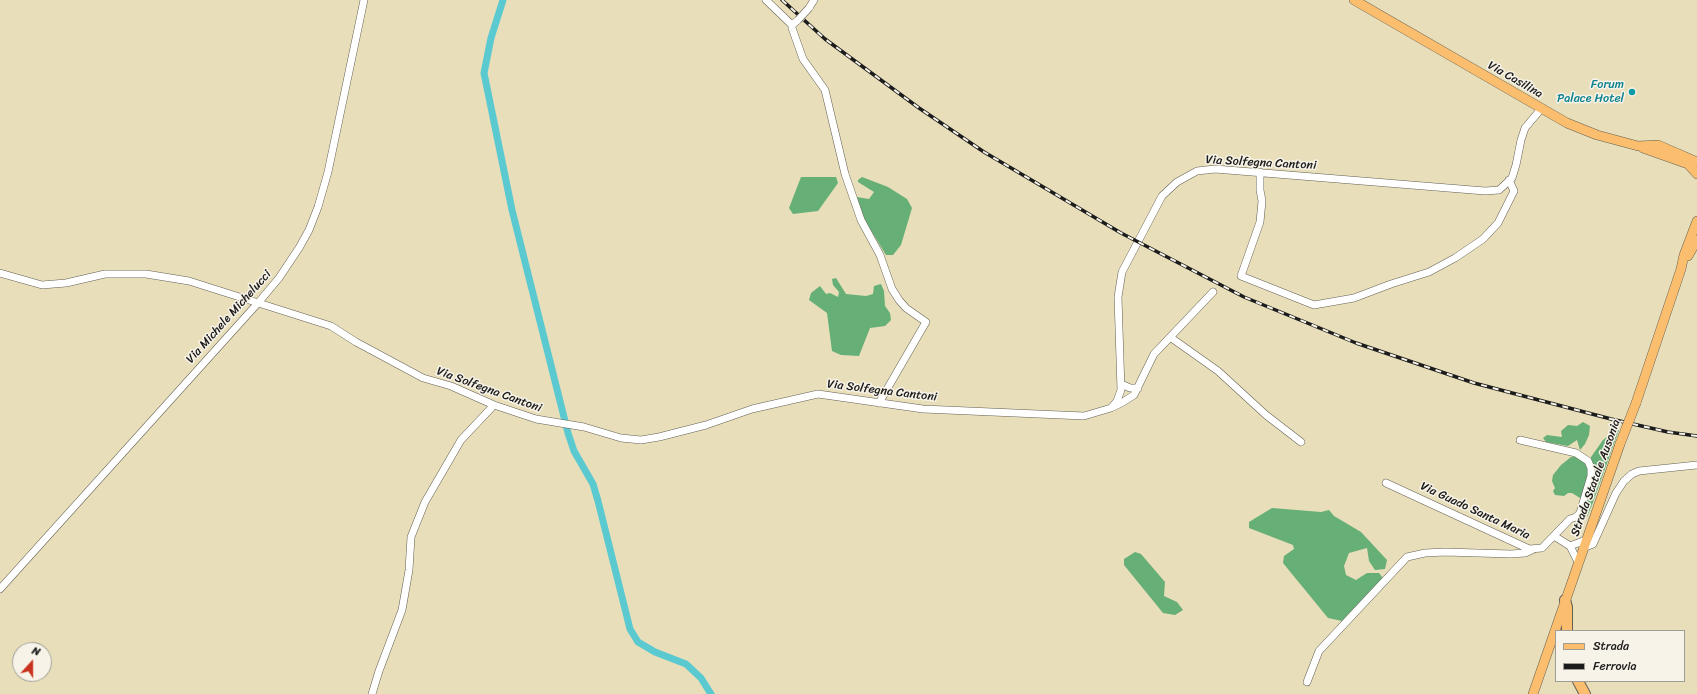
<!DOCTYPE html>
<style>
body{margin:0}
#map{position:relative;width:1697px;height:694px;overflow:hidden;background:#e8deba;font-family:Sriracha,sans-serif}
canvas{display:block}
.legend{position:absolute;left:1555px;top:630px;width:130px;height:52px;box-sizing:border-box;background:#f7f3e8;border:1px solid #9f9d96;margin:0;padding:5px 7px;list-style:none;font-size:12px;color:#1c1c1c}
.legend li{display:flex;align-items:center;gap:8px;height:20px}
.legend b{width:20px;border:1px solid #9f9d96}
.north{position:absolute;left:12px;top:642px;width:40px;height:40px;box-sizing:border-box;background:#f7f3e8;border:1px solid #9f9d96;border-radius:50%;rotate:21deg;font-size:11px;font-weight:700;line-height:16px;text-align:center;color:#1c1c1c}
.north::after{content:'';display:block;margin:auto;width:14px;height:18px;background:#c8321e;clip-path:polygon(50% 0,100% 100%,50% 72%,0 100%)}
</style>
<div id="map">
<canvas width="1697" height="694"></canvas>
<ul class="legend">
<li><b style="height:5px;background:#fbbe6e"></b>Strada</li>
<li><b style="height:5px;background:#1c1c1c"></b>Ferrovia</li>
</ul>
<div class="north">N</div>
</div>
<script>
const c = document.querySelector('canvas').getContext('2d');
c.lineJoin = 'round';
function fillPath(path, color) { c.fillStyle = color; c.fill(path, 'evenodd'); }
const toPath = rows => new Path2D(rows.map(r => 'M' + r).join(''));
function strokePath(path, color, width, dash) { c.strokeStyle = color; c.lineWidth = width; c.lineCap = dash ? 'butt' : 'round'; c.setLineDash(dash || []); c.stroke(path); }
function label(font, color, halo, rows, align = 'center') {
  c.font = font + ' Sriracha,sans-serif'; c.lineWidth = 3; c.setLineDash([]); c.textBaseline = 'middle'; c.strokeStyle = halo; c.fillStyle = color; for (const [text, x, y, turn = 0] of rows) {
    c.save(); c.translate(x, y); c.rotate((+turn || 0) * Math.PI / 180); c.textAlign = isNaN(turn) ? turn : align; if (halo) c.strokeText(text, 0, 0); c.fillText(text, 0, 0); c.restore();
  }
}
fillPath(toPath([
 [801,177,836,177,838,183,818,211,793,214,789,208],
 [862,177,888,187,907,199,912,208,901,245,893,255,886,255,859,211,857,197,869,199,874,192,858,182,858,180],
 [836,278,846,294,866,296,873,294,874,286,881,284,884,291,885,306,890,313,891,320,885,326,870,328,859,356,841,355,832,351,827,313,809,300,811,293,820,286,826,294,830,293,838,297,839,292,833,285,832,279],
 [1583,422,1590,426,1589,435,1585,444,1580,450,1577,440,1568,446,1546,442,1543,438,1547,435,1562,437,1561,431,1568,425,1577,426],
 [1619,430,1592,505,1587,517,1582,519,1584,504,1592,479,1591,457,1603,440,1614,431],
 [1571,457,1576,457,1585,461,1589,468,1589,477,1583,497,1580,498,1572,493,1568,493,1564,496,1555,495,1553,491,1555,488,1552,481,1553,475,1561,465],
 [1272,508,1321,512,1329,510,1334,516,1361,532,1387,560,1385,569,1375,570,1369,561,1367,548,1349,553,1344,566,1346,575,1356,580,1367,573,1379,573,1383,578,1342,621,1328,618,1283,563,1284,556,1294,549,1293,545,1249,528,1249,522],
 [1135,552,1141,554,1165,582,1164,596,1177,602,1183,610,1175,615,1163,613,1124,565,1124,559]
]), '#66af77');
strokePath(toPath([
 [503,0,491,38,484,73,512,210,568,433,574,451,593,484,598,501,630,629,638,642,655,652,686,664,701,678,711,694]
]), '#5bc9d0', 7);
const minor = toPath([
 [766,0,792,25],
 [809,8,814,0],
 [798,20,792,25,792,28,803,59,825,90,845,174,861,220,880,255,892,289,899,300,906,308,926,322,879,403],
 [1260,172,1260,190,1262,201,1260,222,1241,276,1314,305,1354,298,1391,284,1429,272,1455,258,1483,239,1498,223,1514,191,1509,180],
 [0,273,42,285,66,283,105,274,146,274,189,281,331,326,356,342,423,378,451,386,494,405,536,419,584,427,621,438,641,440,659,437,706,425,752,409,818,394,923,409,1084,416,1111,408,1117,401,1121,390,1118,297,1122,272,1162,196,1177,182,1197,171,1215,169,1485,191,1499,190,1512,178,1516,165,1521,140,1525,128,1541,109],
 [1170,337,1218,371,1266,415,1301,442],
 [1121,384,1130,388,1138,388],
 [1113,407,1123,402,1134,395,1154,354,1213,292],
 [1386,483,1529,549,1542,548,1570,519,1576,517,1580,513,1591,476,1591,468,1588,461,1576,453,1520,440],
 [1554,536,1570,546,1578,562],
 [1570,546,1586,540],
 [1583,548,1593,544,1616,493,1624,481,1632,474,1639,471,1697,465],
 [0,589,258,303,279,278,299,248,309,230,318,207,328,172,364,0],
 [1307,682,1319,651,1407,557,1425,553,1445,552,1511,554,1525,553,1534,549],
 [372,694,379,671,402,610,409,570,411,537,425,502,461,440,494,405]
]);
const major = toPath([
 [1354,0,1567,123,1597,135,1638,146,1658,145,1697,162],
 [1643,148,1688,164,1697,174],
 [1688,256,1697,240],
 [1636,403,1681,269,1684,255,1697,221],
 [1533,694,1620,444]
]);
const highway = toPath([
 [1565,600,1567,607,1567,631],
 [1578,681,1585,694]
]);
strokePath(minor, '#636053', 8);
strokePath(major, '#636053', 10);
strokePath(highway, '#636053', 12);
strokePath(minor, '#fff', 7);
strokePath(major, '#fbbe6e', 9);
strokePath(highway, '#fbbe6e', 10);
const rail = toPath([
 [782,0,825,39,919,108,984,152,1121,233,1244,297,1356,343,1474,383,1611,419,1668,432,1697,436]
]);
strokePath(rail, '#1c1c1c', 3.5);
strokePath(rail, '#f7f3e8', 2, [6]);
const minorBridge = toPath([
 [798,20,809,8]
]);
const majorBridge = toPath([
 [1620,444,1636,403]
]);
strokePath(minorBridge, '#636053', 8, []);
strokePath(majorBridge, '#636053', 10, []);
strokePath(minorBridge, '#fff', 7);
strokePath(majorBridge, '#fbbe6e', 9);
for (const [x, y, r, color] of [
 [1632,92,4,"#0f9aa8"]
]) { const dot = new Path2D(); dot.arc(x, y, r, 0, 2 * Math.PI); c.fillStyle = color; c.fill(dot); strokePath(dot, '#f7f3e8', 1.5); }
label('12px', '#1c1c1c', '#f7f3e8', [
 ["Via Casilina",1515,80,30],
 ["Via Solfegna Cantoni",1261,163,3],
 ["Via Michele Michelucci",229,317,-48],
 ["Via Solfegna Cantoni",489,390,20],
 ["Via Solfegna Cantoni",882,391,7],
 ["Strada Statale Ausonia",1596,478,-70],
 ["Via Guado Santa Maria",1475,511,25]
]);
label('12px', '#0d838f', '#f7f3e8', [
 ["Forum",1624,85],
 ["Palace Hotel",1624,99]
], 'right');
</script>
